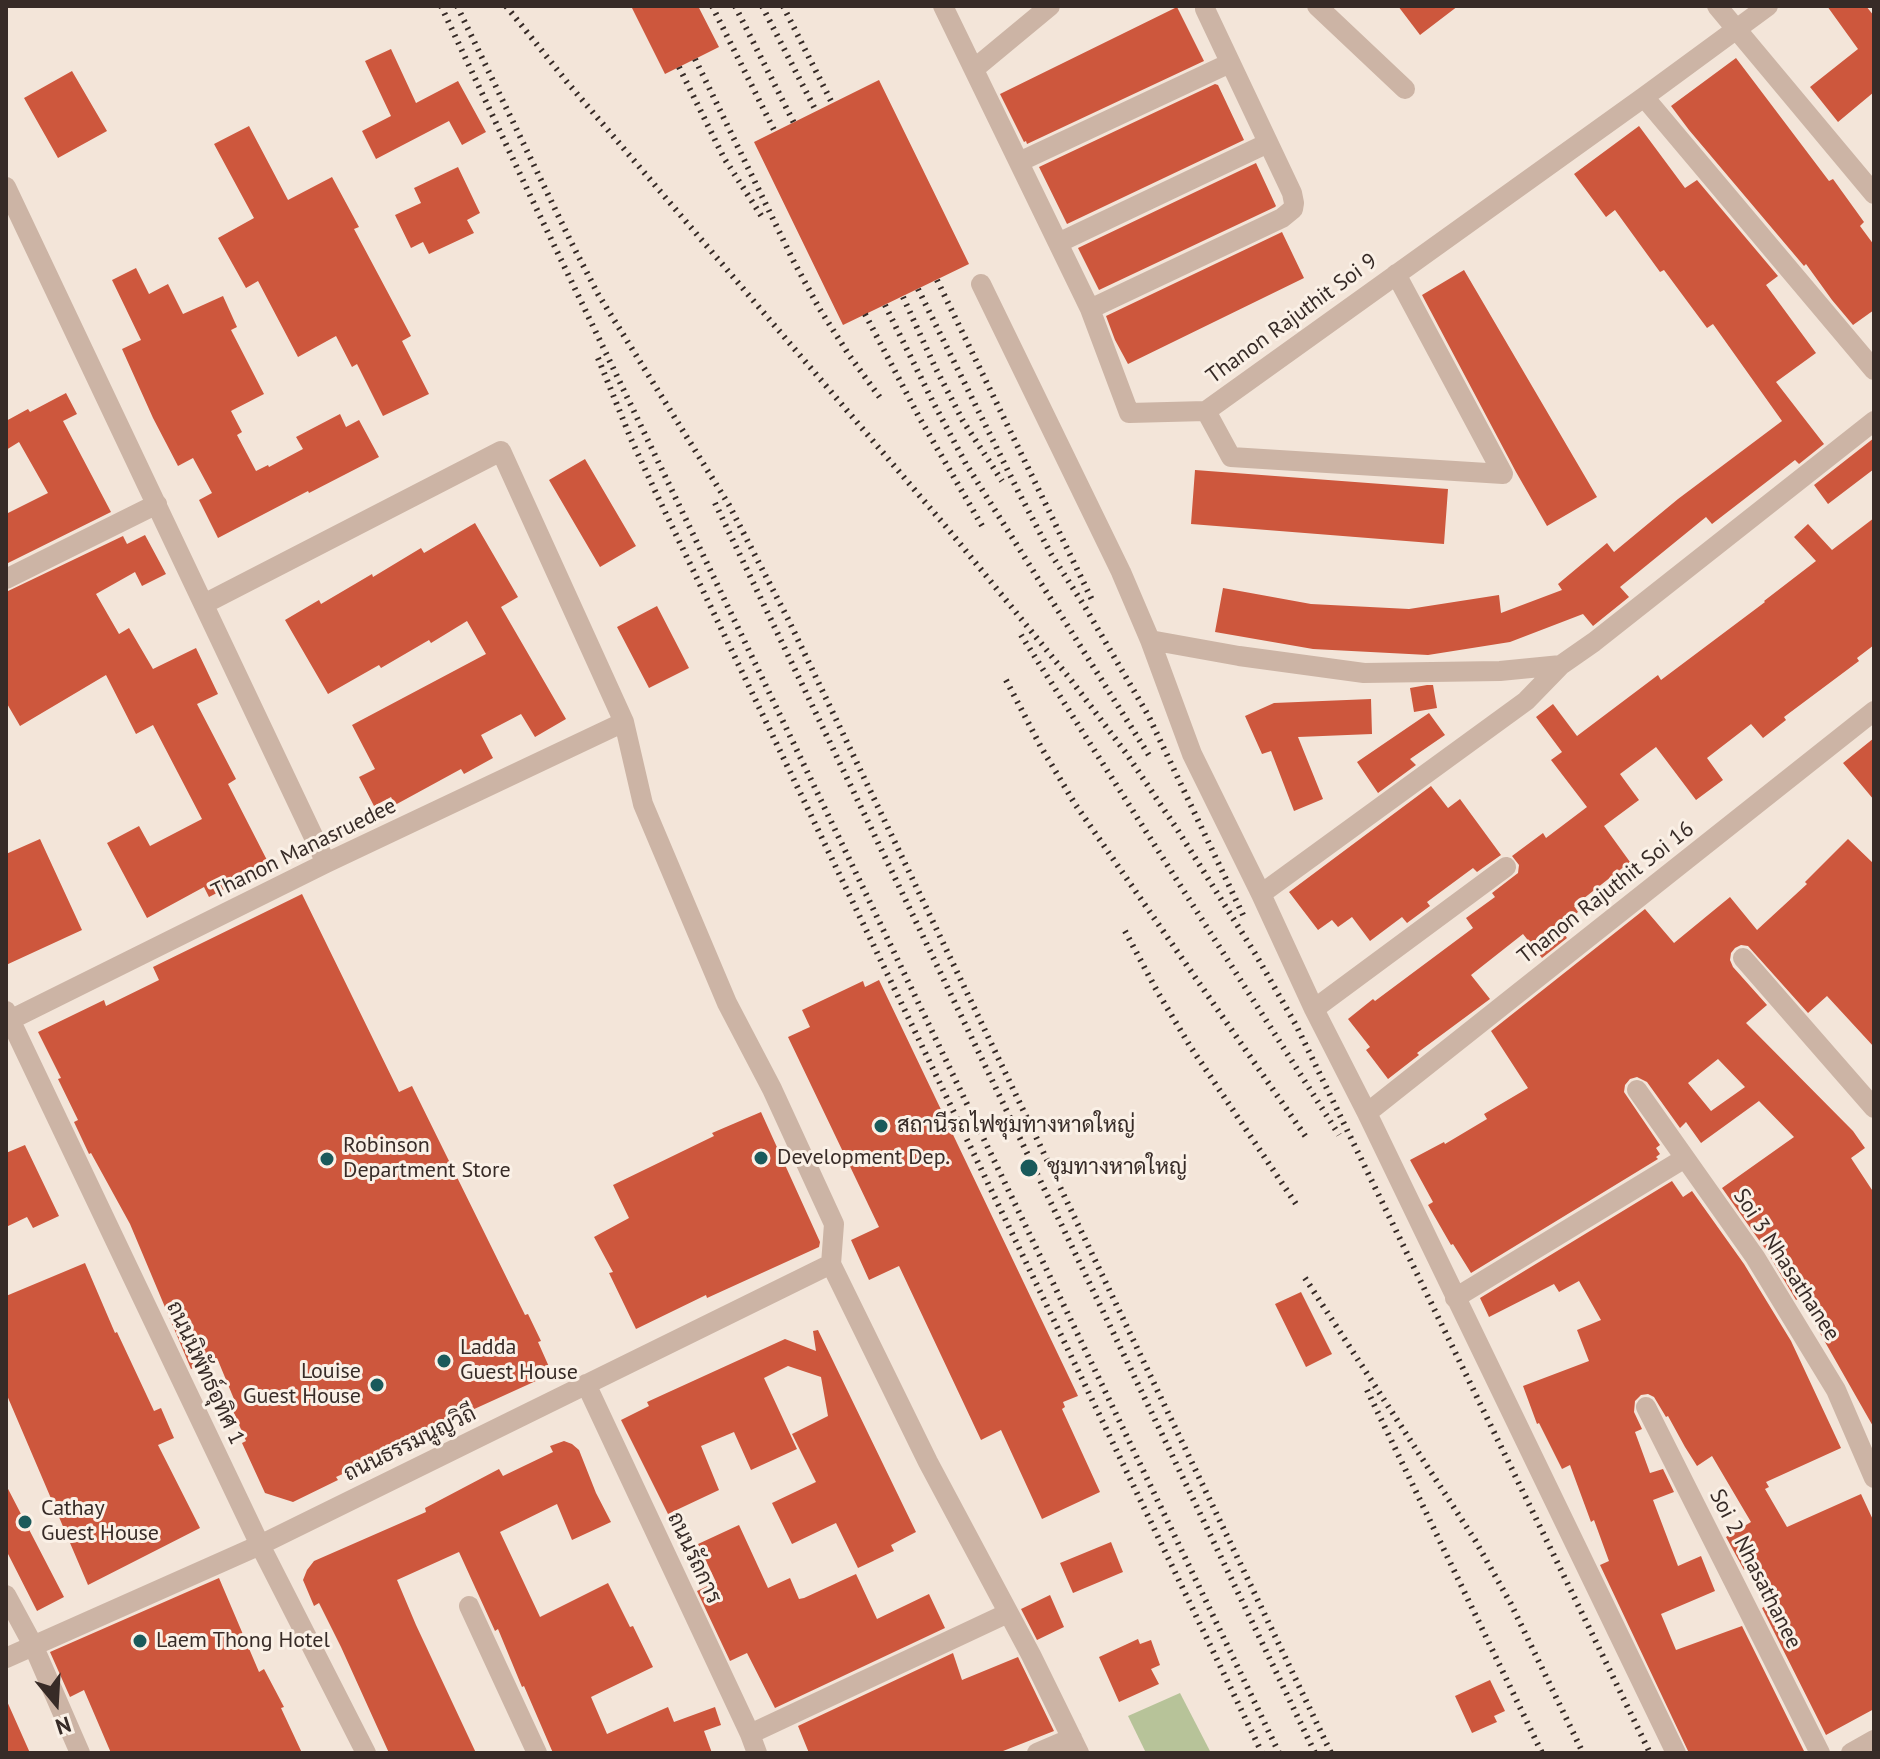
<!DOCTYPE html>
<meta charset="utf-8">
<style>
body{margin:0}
#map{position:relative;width:1880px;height:1759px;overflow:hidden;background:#f3e5d9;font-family:"PT Sans",sans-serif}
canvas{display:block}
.frame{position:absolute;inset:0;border:8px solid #372b27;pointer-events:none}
.north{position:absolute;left:16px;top:1663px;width:80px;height:80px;-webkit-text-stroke:6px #faf0e6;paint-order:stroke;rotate:162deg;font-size:22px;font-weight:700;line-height:32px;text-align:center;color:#372b27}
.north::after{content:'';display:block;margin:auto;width:28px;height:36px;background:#372b27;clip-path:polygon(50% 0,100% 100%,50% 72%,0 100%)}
</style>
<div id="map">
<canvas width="1880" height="1759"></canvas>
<div class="frame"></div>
<div class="north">N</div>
</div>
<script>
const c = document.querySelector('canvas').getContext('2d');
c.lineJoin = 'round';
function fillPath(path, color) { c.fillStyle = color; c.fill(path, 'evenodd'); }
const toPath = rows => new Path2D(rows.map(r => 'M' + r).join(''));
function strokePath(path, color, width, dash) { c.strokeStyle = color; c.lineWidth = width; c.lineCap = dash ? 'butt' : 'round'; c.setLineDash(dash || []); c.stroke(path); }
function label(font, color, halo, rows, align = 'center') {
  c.font = font + ' "PT Sans",Sarabun,sans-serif'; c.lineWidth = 6; c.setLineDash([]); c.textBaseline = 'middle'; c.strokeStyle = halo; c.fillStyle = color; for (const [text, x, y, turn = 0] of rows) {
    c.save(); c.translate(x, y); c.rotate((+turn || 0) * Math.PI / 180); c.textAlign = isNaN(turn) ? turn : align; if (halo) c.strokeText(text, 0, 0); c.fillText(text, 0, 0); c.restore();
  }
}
fillPath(toPath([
 [1180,1693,1211,1753,1146,1753,1128,1716]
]), '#b7c399');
fillPath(toPath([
 [631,6,698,6,719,47,665,74],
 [1398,6,1458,6,1420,35],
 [1827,6,1866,6,1874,16,1874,92,1838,122,1810,87,1858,49],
 [1177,7,1204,61,1027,144,1026,141,1024,142,1000,94],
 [391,49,416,103,458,81,486,132,462,145,449,121,376,159,362,131,391,116,365,61],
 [1736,58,1829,181,1833,179,1864,222,1860,226,1874,245,1874,310,1853,325,1832,300,1806,264,1804,266,1689,130,1671,106],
 [72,71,107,131,58,158,24,98],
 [879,80,969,264,843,325,754,142],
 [1215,84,1218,85,1244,140,1067,224,1039,167],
 [249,126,288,200,332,177,359,227,354,229,411,336,402,341,429,394,383,416,357,364,352,367,336,336,298,357,258,281,246,288,218,238,254,218,214,144],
 [1639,126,1685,188,1697,180,1778,276,1766,285,1816,353,1776,382,1824,444,1799,464,1795,460,1712,524,1706,517,1620,587,1629,597,1593,626,1583,614,1510,642,1428,655,1313,649,1215,632,1223,588,1311,604,1409,609,1499,595,1501,613,1562,590,1558,584,1607,543,1614,552,1678,499,1782,421,1713,324,1707,328,1664,270,1660,272,1615,210,1606,217,1574,174],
 [1256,163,1276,206,1275,207,1099,290,1078,248],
 [458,167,480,213,467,220,474,233,429,254,423,242,411,248,395,215,421,203,414,188],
 [1282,232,1304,278,1128,364,1115,340,1106,316],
 [136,268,149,294,168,284,183,314,223,296,237,327,231,330,264,394,231,411,242,432,237,435,256,471,268,465,269,467,303,449,296,437,340,414,346,427,359,420,379,457,309,493,308,491,218,538,199,500,212,493,193,458,178,466,153,418,122,349,141,340,112,280],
 [1464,270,1597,497,1547,526,1516,472,1422,295],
 [66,393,77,414,63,421,111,512,6,564,6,514,48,493,19,442,6,450,6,421,28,409,30,412],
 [1874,438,1874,469,1828,504,1814,485],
 [585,459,636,546,600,567,549,480],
 [1195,470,1448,489,1444,544,1191,524],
 [1874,518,1874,645,1857,658,1859,661,1784,717,1786,720,1763,738,1751,724,1707,758,1723,780,1696,800,1656,747,1620,774,1639,800,1604,826,1630,862,1574,906,1578,912,1559,927,1567,938,1542,958,1523,934,1471,975,1490,999,1417,1053,1419,1055,1388,1079,1366,1050,1370,1047,1348,1019,1373,999,1375,1001,1473,928,1466,918,1495,897,1492,893,1518,873,1519,865,1512,856,1543,833,1546,838,1587,807,1551,760,1562,752,1536,717,1553,704,1577,736,1658,675,1661,680,1765,602,1764,601,1816,561,1794,537,1808,524,1832,550],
 [475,523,518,597,501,607,566,719,535,737,521,714,481,735,493,758,464,774,461,769,395,805,391,797,374,806,359,777,375,769,352,725,486,654,467,621,431,643,429,640,381,668,379,665,328,694,285,620,319,600,321,604,372,574,373,577,421,548,424,553],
 [145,535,166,574,142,586,135,572,96,594,119,634,129,628,153,669,196,648,218,694,197,704,236,779,228,784,270,866,209,897,204,887,147,918,107,843,139,826,150,846,202,819,153,725,136,734,106,675,20,726,6,702,6,592,123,536,127,544],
 [657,606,689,668,649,688,617,627],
 [1427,685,1433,685,1437,708,1414,712,1410,688],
 [1371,699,1372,734,1298,737,1323,799,1294,811,1271,751,1262,754,1245,716,1274,703],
 [1429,713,1445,735,1410,759,1416,765,1378,793,1357,762],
 [1874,738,1874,800,1843,763],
 [1431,786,1448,808,1460,799,1501,855,1477,872,1473,868,1427,902,1430,906,1407,923,1402,917,1370,941,1352,917,1338,927,1332,920,1318,930,1289,892],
 [40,839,82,930,6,965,6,854],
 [1848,839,1874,864,1874,1047,1827,996,1808,1013,1748,946,1741,945,1735,948,1731,953,1730,960,1733,967,1767,1005,1746,1023,1853,1131,1865,1148,1851,1158,1874,1193,1874,1428,1800,1298,1796,1300,1766,1250,1722,1188,1794,1137,1759,1101,1701,1143,1686,1122,1680,1128,1647,1082,1637,1077,1630,1079,1625,1085,1624,1092,1660,1145,1656,1148,1660,1154,1656,1157,1658,1159,1471,1273,1453,1244,1451,1245,1428,1205,1433,1202,1410,1160,1444,1142,1445,1144,1487,1119,1484,1114,1528,1088,1491,1031,1645,909,1674,943,1730,897,1757,930,1807,884,1805,882],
 [1718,1059,1745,1087,1711,1111,1688,1083],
 [302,894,399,1092,412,1086,525,1315,528,1314,541,1341,538,1342,550,1369,536,1375,538,1380,404,1441,405,1445,336,1477,338,1480,293,1502,265,1493,242,1443,246,1441,231,1406,236,1404,217,1358,191,1369,130,1224,91,1153,89,1154,74,1122,78,1120,58,1079,61,1078,38,1032,104,1000,106,1006,159,980,153,967],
 [879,980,1078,1396,1063,1402,1065,1407,1062,1409,1100,1492,1042,1519,1001,1430,981,1440,899,1266,869,1280,851,1240,879,1227,788,1037,810,1027,802,1010,863,981,865,987],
 [761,1112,820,1242,819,1247,707,1298,706,1295,636,1329,609,1273,613,1272,594,1237,629,1218,613,1185,714,1136,712,1133],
 [25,1145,59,1216,33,1228,27,1217,6,1227,6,1153],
 [1672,1181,1683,1197,1692,1191,1744,1264,1791,1341,1841,1448,1766,1482,1769,1487,1765,1489,1787,1527,1861,1494,1874,1522,1874,1709,1826,1735,1762,1608,1773,1602,1752,1565,1744,1570,1726,1537,1751,1522,1712,1456,1697,1466,1685,1447,1668,1416,1666,1417,1654,1397,1648,1394,1641,1395,1635,1401,1634,1412,1642,1429,1635,1432,1650,1473,1663,1469,1674,1492,1653,1500,1678,1566,1701,1556,1715,1591,1661,1614,1676,1650,1742,1626,1805,1753,1689,1753,1600,1565,1609,1561,1594,1520,1591,1522,1570,1465,1562,1469,1539,1423,1537,1424,1523,1386,1589,1361,1577,1330,1601,1320,1579,1281,1559,1292,1554,1284,1489,1317,1480,1298],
 [85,1263,115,1333,117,1332,154,1411,161,1408,174,1438,158,1445,200,1528,88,1585,6,1393,6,1296],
 [1301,1292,1332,1354,1306,1367,1275,1304],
 [818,1330,916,1532,891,1545,894,1551,858,1568,836,1523,792,1544,772,1503,816,1482,792,1434,828,1416,821,1377,788,1366,764,1378,797,1449,751,1470,734,1432,701,1446,719,1490,668,1514,621,1420,649,1406,647,1402,785,1339,816,1351,813,1331],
 [564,1441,572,1444,579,1450,596,1493,611,1522,572,1540,557,1504,500,1532,540,1617,608,1583,630,1627,633,1626,653,1667,591,1697,607,1734,668,1707,674,1722,715,1707,721,1725,704,1731,712,1753,553,1753,524,1686,522,1687,498,1629,495,1631,459,1552,397,1580,416,1625,476,1753,389,1753,341,1647,319,1603,314,1606,303,1580,307,1570,314,1561,426,1512,425,1508,499,1469,503,1476,553,1452,550,1446],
 [6,1485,64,1597,37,1611,6,1550],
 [739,1525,768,1588,790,1578,799,1599,804,1598,856,1574,877,1619,929,1594,945,1628,775,1708,747,1653,730,1661,697,1591,716,1582,698,1544],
 [1111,1542,1123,1572,1073,1593,1060,1563],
 [219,1578,259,1672,264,1669,284,1707,281,1708,302,1753,111,1753,84,1690,70,1697,50,1652],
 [1050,1595,1064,1627,1037,1640,1021,1609],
 [1138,1639,1140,1644,1151,1640,1160,1665,1151,1669,1159,1684,1119,1702,1099,1657],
 [953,1653,962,1680,1018,1657,1054,1731,998,1753,809,1753,798,1726],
 [1490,1680,1505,1711,1494,1716,1497,1722,1472,1733,1455,1696],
 [6,1699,30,1753,6,1753]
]), '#cd573d');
strokePath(toPath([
 [943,6,1090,309,1129,413,1206,411,1644,97,1768,6],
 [1317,6,1405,89],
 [1717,6,1874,194],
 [974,69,1050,6],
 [1644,97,1874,370],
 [1019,162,1230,63],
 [6,187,326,863],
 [1058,243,1268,143],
 [981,284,1121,572,1150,640,1192,754,1261,894,1314,1009,1367,1113,1676,1753],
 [1090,309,1282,218,1293,209,1294,203,1292,193,1205,9],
 [1206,411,1231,457,1503,474,1396,274],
 [6,579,157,504],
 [204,604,501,451,624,722,643,804,727,1003,772,1089,834,1224,831,1264,928,1462,1031,1655,1079,1753],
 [1150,640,1239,656,1364,673,1500,671,1561,665,1594,642,1874,421],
 [1261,894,1526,701,1561,665],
 [1743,958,1874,1108],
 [1314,1009,1506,867],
 [6,1011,260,1545,366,1753],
 [6,1022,326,863,624,722],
 [1637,1090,1755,1257,1836,1390,1874,1478],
 [1367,1113,1874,711],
 [1455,1298,1685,1158],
 [586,1384,750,1734,757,1753],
 [1646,1407,1820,1753],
 [6,1595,33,1645,80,1753],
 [469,1606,537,1753],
 [6,1658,260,1545,831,1264],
 [750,1734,1008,1613],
 [1037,1753,1072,1738],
 [1851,1753,1874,1740]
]), '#ccb4a5', 20);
strokePath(toPath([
 [441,6,528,191,1279,1753],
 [457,6,571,242,598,294,729,505,788,619,1331,1753],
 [506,6,567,82,948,529,1071,680,1126,753,1177,829,1256,955,1296,1025,1650,1753],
 [712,6,775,132],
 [735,6,794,123],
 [762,6,816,111],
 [783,6,832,103],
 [695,59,794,262,819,308,849,355,881,399],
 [679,67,724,158,764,220],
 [937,280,1094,604],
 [918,289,1018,491,1051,554,1085,607,1148,715,1244,917],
 [903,297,935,367,963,421,1002,481],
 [885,305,933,402,966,464,1150,757],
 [865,314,919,417,985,531],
 [598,358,631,439,656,493,1262,1753],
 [715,503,1315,1753],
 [1021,635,1339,1135],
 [1006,680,1041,747,1075,804,1308,1140],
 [1125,931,1157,991,1190,1046,1296,1204],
 [1305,1278,1475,1540,1511,1604,1583,1753],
 [1367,1390,1542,1753]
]), '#372b27', 6, [2, 6]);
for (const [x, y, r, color] of [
 [881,1126,8,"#1a5a5b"],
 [761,1158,8,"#1a5a5b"],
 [327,1159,8,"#1a5a5b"],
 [1029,1168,10,"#1a5a5b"],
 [444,1361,8,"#1a5a5b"],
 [377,1385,8,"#1a5a5b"],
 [25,1522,8,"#1a5a5b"],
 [140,1641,8,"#1a5a5b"]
]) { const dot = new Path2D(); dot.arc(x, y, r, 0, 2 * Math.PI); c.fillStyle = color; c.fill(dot); strokePath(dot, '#faf0e6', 3); }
label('22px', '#372b27', '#faf0e6', [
 ["Thanon Rajuthit Soi 9",1292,319,-36],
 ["Thanon Manasruedee",304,849,-26],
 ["Thanon Rajuthit Soi 16",1606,893,-38],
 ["Soi 3 Nhasathanee",1786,1265,57],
 ["ถนนนิพัทธ์อุทิศ 1",205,1373,65],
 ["ถนนธรรมนูญวิถี",410,1444,-26],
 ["ถนนรัถการ",694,1558,65],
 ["Soi 2 Nhasathanee",1755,1569,63]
]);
label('22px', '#372b27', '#faf0e6', [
 ["สถานีรถไฟชุมทางหาดใหญ่",897,1126],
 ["Robinson",343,1146],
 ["Department Store",343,1171],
 ["Development Dep.",777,1158],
 ["ชุมทางหาดใหญ่",1047,1168],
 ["Ladda",460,1348],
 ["Guest House",460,1373],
 ["Louise",361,1372,"right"],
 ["Guest House",361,1397,"right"],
 ["Cathay",41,1509],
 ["Guest House",41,1534],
 ["Laem Thong Hotel",156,1641]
], 'left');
</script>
